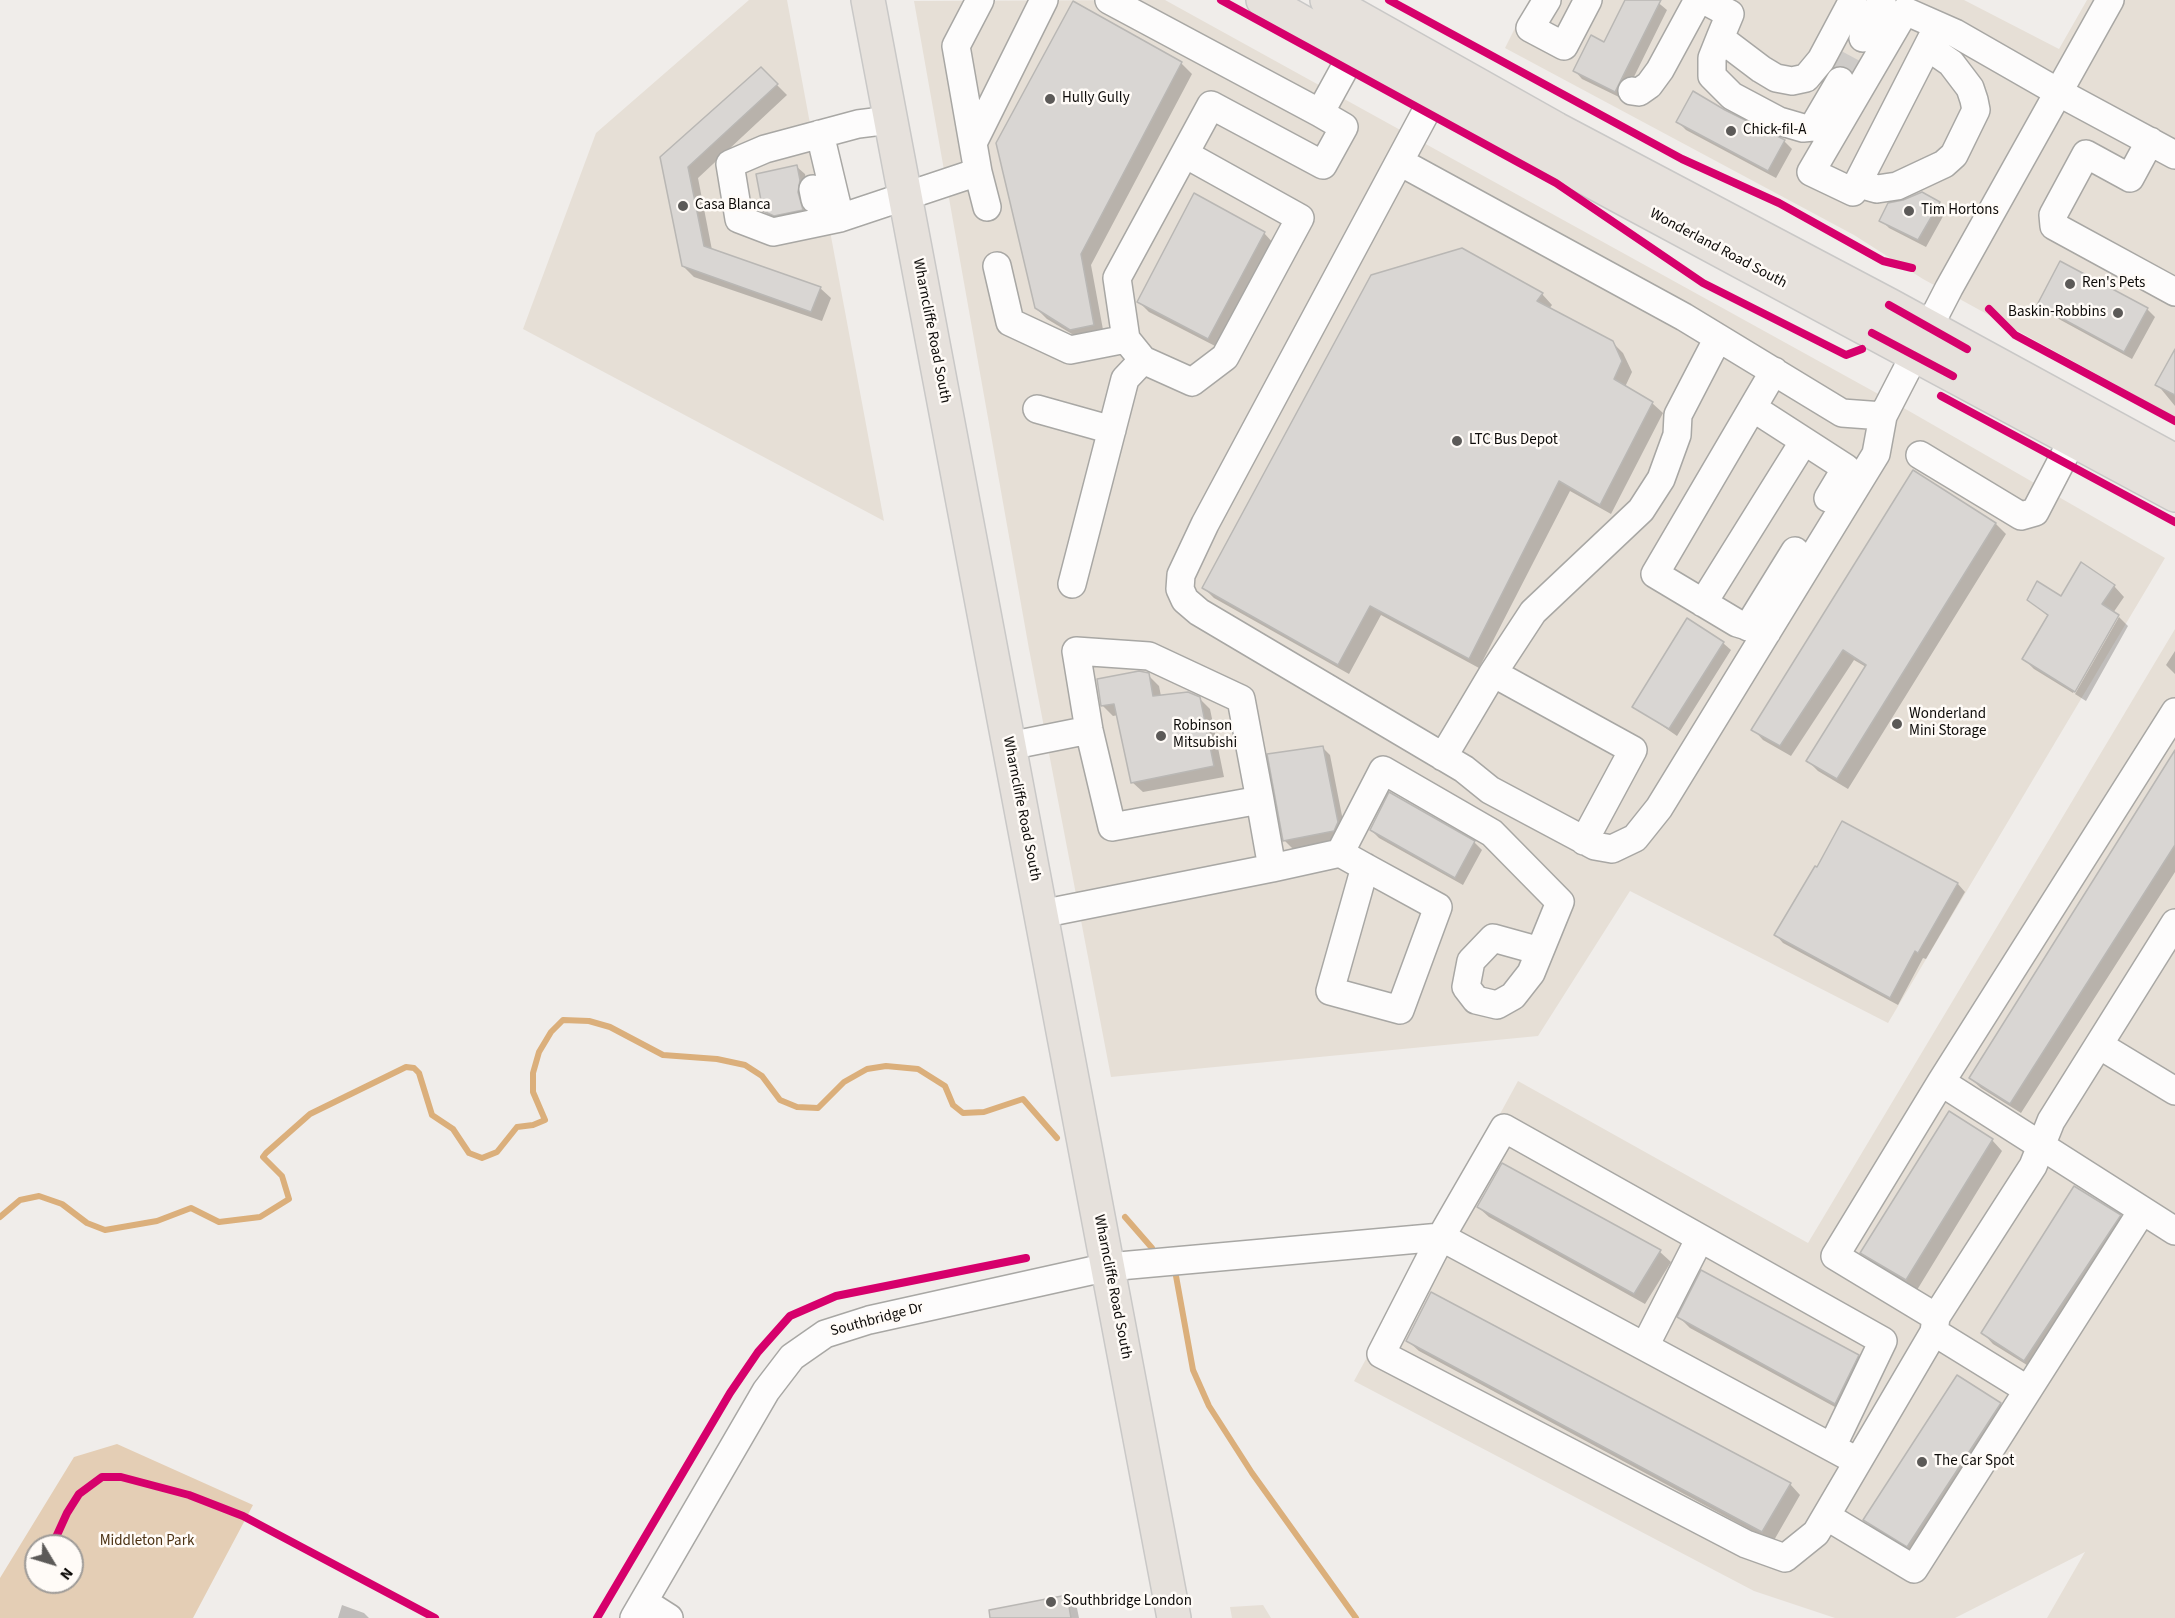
<!DOCTYPE html>
<style>
body{margin:0}
#map{position:relative;width:2175px;height:1618px;overflow:hidden;background:#f0edea;font-family:"Source Sans 3",sans-serif}
canvas{display:block}
.north{position:absolute;left:24px;top:1534px;width:60px;height:60px;box-sizing:border-box;background:#fffbf7;border:2px solid #9e9b98;border-radius:50%;rotate:128deg;font-size:16px;font-weight:700;line-height:24px;text-align:center;color:#0d0b09}
.north::after{content:'';display:block;margin:auto;width:21px;height:27px;background:#5c5a58;clip-path:polygon(50% 0,100% 100%,50% 72%,0 100%)}
</style>
<div id="map">
<canvas width="2175" height="1618"></canvas>
<div class="north">N</div>
</div>
<script>
const c = document.querySelector('canvas').getContext('2d');
c.lineJoin = 'round';
function fillPath(path, color) { c.fillStyle = color; c.fill(path, 'evenodd'); }
const toPath = rows => new Path2D(rows.map(r => 'M' + r).join(''));
function strokePath(path, color, width, dash) { c.strokeStyle = color; c.lineWidth = width; c.lineCap = dash ? 'butt' : 'round'; c.setLineDash(dash || []); c.stroke(path); }
function label(font, color, halo, rows, align = 'center') {
  c.font = font + ' "Source Sans 3",sans-serif'; c.lineWidth = 5; c.setLineDash([]); c.textBaseline = 'middle'; c.strokeStyle = halo; c.fillStyle = color; for (const [text, x, y, turn = 0] of rows) {
    c.save(); c.translate(x, y); c.rotate((+turn || 0) * Math.PI / 180); c.textAlign = isNaN(turn) ? turn : align; if (halo) c.strokeText(text, 0, 0); c.fillText(text, 0, 0); c.restore();
  }
}
fillPath(toPath([
 [749,0,787,0,884,521,523,329,596,133],
 [1165,0,1909,411,2165,558,1888,1023,1630,891,1538,1036,1111,1077,1029,649,914,1],
 [1529,0,1964,0,2059,49,2087,0,2175,0,2175,417,1923,279,1854,235,1505,48],
 [2175,629,2175,1618,2047,1618,2085,1552,1955,1618,1835,1618,1754,1591,1354,1381,1518,1081,1808,1243],
 [1263,1605,1271,1618,1232,1618,1230,1607]
]), '#e6dfd6');
fillPath(toPath([
 [117,1444,253,1505,193,1618,0,1618,0,1578,74,1457],
 [36,1546,72,1546,72,1582,36,1582]
]), '#e4ceb5');
fillPath(toPath([
 [1626,0,1655,0,1667,10,1623,99,1582,79,1575,71,1604,44],
 [1181,63,1192,74,1091,265,1104,335,1082,340,1047,319,1036,308],
 [761,69,787,95,698,178,712,250,820,288,831,298,822,321,694,277,683,266,662,157],
 [1724,111,1784,141,1792,149,1776,178,1686,130,1678,122],
 [797,167,805,174,808,189,805,201,810,217,773,219,765,211],
 [1939,203,1946,211,1926,247,1889,228,1881,220],
 [1264,233,1274,244,1219,348,1149,312,1138,301],
 [2061,263,2147,309,2155,317,2132,359,2046,312,2038,304],
 [1542,294,1552,305,1549,309,1612,342,1623,353,1632,372,1625,387,1652,403,1663,413,1611,514,1570,491,1479,668,1381,615,1349,674,1214,598,1203,587],
 [2175,352,2175,406,2157,384],
 [1913,472,1996,524,2006,534,1848,789,1818,771,1808,761,1866,667,1854,660,1791,756,1763,740,1753,729],
 [2114,586,2124,597,2113,613,2118,616,2073,693,2034,669,2024,659,2049,617,2029,600,2062,598],
 [2119,617,2128,626,2086,701,2075,694],
 [1723,643,1731,650,1677,736,1634,706],
 [2175,651,2175,674,2166,665],
 [1148,675,1159,686,1161,696,1199,698,1210,709,1224,777,1143,792,1132,782,1118,715,1113,716,1102,705],
 [1323,748,1330,755,1345,831,1341,838,1293,849,1285,841,1269,756],
 [2175,759,2175,872,2021,1113,1981,1088,1970,1078],
 [1843,823,1958,884,1965,892,1926,959,1923,958,1898,1005,1783,943,1776,935,1818,869],
 [1371,830,1474,842,1482,850,1463,885,1379,838],
 [1992,1140,2002,1151,1917,1290,1872,1263,1862,1253],
 [1503,1165,1660,1252,1671,1262,1645,1304,1489,1217,1478,1207],
 [2120,1216,2130,1227,2035,1370,1993,1344,1983,1333],
 [1679,1317,1858,1356,1868,1367,1846,1413,1690,1328],
 [1408,1341,1790,1484,1800,1495,1773,1542,1419,1351],
 [2000,1404,2011,1414,1918,1556,1875,1530,1865,1520],
 [1066,1597,1077,1608,1079,1618,1006,1618],
 [342,1605,364,1613,369,1618,338,1618]
]), '#0003');
strokePath(toPath([
 [0,1217,20,1200,39,1196,62,1204,87,1223,105,1230,157,1221,191,1208,219,1222,260,1217,289,1199,282,1176,263,1157,266,1153,310,1114,406,1067,414,1068,419,1073,432,1115,453,1129,469,1153,482,1158,497,1152,517,1127,533,1125,545,1120,533,1092,533,1073,539,1052,551,1032,563,1020,589,1021,610,1027,663,1055,717,1059,745,1065,762,1076,780,1100,797,1107,818,1108,844,1082,867,1069,886,1066,918,1069,945,1086,953,1105,963,1113,984,1112,1023,1099,1057,1138],
 [1125,1217,1152,1248],
 [1176,1276,1193,1370,1209,1406,1252,1473,1356,1618]
]), '#dbaf7b', 6);
const building = toPath([
 [1625,0,1661,0,1615,92,1573,71,1591,35,1604,42,1625,0],
 [1073,1,1182,62,1081,254,1094,325,1070,330,1035,308,996,143,1073,1],
 [761,67,778,84,688,167,704,246,821,287,811,312,682,266,660,157,761,67],
 [1693,91,1725,110,1785,140,1768,171,1676,122,1693,91],
 [797,165,800,180,798,192,803,210,774,216,763,211,756,174,797,165],
 [1922,192,1940,202,1918,240,1879,221,1888,203,1903,200,1922,192],
 [1194,193,1265,232,1208,339,1137,302,1194,193],
 [1462,248,1543,293,1537,301,1613,341,1622,361,1614,379,1653,402,1600,505,1559,481,1469,659,1370,606,1338,665,1202,588,1371,275,1462,248],
 [2060,261,2148,308,2124,352,2037,305,2060,261],
 [2175,349,2175,395,2155,385,2175,349],
 [1913,470,1996,523,1837,779,1806,761,1866,665,1843,650,1780,746,1751,730,1913,470],
 [2081,562,2115,585,2102,604,2119,615,2075,692,2022,659,2048,615,2027,600,2037,581,2061,596,2081,562],
 [1687,618,1724,642,1669,729,1632,707,1687,618],
 [1139,671,1149,673,1153,696,1188,692,1200,697,1214,766,1131,783,1114,704,1101,706,1097,679,1139,671],
 [1323,746,1338,822,1334,831,1283,841,1267,754,1323,746],
 [2175,750,2175,845,2010,1104,1969,1078,2175,750],
 [1389,792,1475,841,1455,878,1370,830,1389,792],
 [1842,821,1958,883,1918,953,1915,951,1890,998,1774,935,1815,866,1817,867,1842,821],
 [1949,1111,1993,1139,1906,1280,1860,1253,1949,1111],
 [1502,1163,1661,1250,1634,1294,1477,1207,1502,1163],
 [2074,1186,2121,1215,2024,1361,1981,1333,2074,1186],
 [1701,1270,1859,1355,1835,1404,1677,1317,1701,1270],
 [1431,1292,1791,1483,1762,1532,1406,1341,1431,1292],
 [1957,1375,2001,1403,1907,1547,1863,1520,1957,1375],
 [1067,1595,1071,1618,990,1618,989,1610,1067,1595]
]);
fillPath(building, '#d9d6d3');
strokePath(building, '#b9b7b4', 1.5);
strokePath(toPath([
 [1840,81,1863,38]
]), '#cecbc8', 27, [27, 14]);
const minor = toPath([
 [980,0,956,46,978,172,987,207],
 [1109,0,1320,113,1354,51],
 [1547,0,1530,28,1564,46,1588,0],
 [1704,0,1730,14,1720,38,1761,69,1776,78,1792,81,1806,78,1821,60,1853,0],
 [1938,26,1853,192,1811,172,1905,11,1955,33,2058,92,2175,155],
 [1720,38,1712,58,1712,76,1732,96,1779,121,1803,128,1813,127,1840,81],
 [1863,38,1882,0],
 [1632,91,1639,92,1649,85,1660,70,1698,0],
 [890,120,858,124,765,149,730,164,739,219,773,232,840,218,978,172],
 [820,134,840,218],
 [974,141,1044,0],
 [2150,141,2130,178,2086,154,2053,215,2054,226,2175,292],
 [1400,162,1684,317,1842,413,1883,416,1876,454,1659,808,1635,838,1612,849,1595,846,1490,790,1464,769,1199,612,1185,600,1180,589,1181,575,1205,524,1443,80],
 [1859,184,1877,189,1897,186,1944,164,1954,155,1976,110,1974,100,1970,88,1951,63,1928,47],
 [813,189,815,199,836,204],
 [997,266,1010,322,1070,350,1126,339,1117,278,1211,105,1323,165,1344,127,1320,113],
 [1126,339,1143,360,1192,382,1225,357,1300,218,1185,154],
 [1753,408,1846,468,1828,498],
 [1037,409,1112,430],
 [1883,416,1949,288,2110,0],
 [1920,455,2021,516,2035,512,2073,439],
 [1072,584,1125,379,1143,360],
 [1703,603,1804,441],
 [1748,627,1795,551],
 [1767,632,1737,623,1655,574,1774,371],
 [1493,673,1533,612,1641,510,1661,479,1677,435,1678,415,1718,338],
 [1009,746,1089,730],
 [1443,757,1493,673,1633,750,1584,841],
 [1340,853,1383,770,1492,833,1560,902,1540,951,1493,938,1471,961,1466,987,1476,1000,1497,1005,1513,996,1531,973,1540,951],
 [1272,868,1340,853,1365,867,1438,907,1400,1010,1330,991,1365,867],
 [1041,914,1272,868,1260,800,1112,827,1089,730,1076,651,1149,656,1241,699,1260,800],
 [2099,1045,2175,1091],
 [1941,1082,2175,1231],
 [1700,1238,1504,1128,1441,1237,1857,1461],
 [1936,1317,1835,1256,1941,1082,2175,712],
 [1934,1332,2028,1390],
 [1645,1346,1700,1238,1883,1341,1832,1447],
 [1826,1516,1914,1569,2142,1211],
 [644,1602,669,1618],
 [634,1618,766,1391,792,1357,825,1334,869,1320,1108,1267,1441,1237,1381,1354,1746,1544,1785,1558,1816,1533,1934,1332,1936,1317,2033,1166,2051,1121,2175,923]
]);
const major = toPath([
 [868,0,1174,1618],
 [1263,0,1435,97,2175,495],
 [1327,0,1556,129,1889,305,2175,461]
]);
strokePath(minor, '#a8a7a4', 30);
strokePath(major, '#c9c8c7', 36);
strokePath(minor, '#fdfcfc', 27);
strokePath(major, '#e6e1dc', 33);
strokePath(toPath([
 [1221,0,1556,183,1703,283,1846,355,1862,349],
 [1389,0,1682,159,1779,203,1883,261,1912,268],
 [1889,305,1967,349],
 [1989,309,2015,335,2175,421],
 [1872,333,1953,376],
 [1941,396,2175,522],
 [52,1546,67,1513,79,1494,102,1477,121,1477,189,1495,243,1516,435,1618],
 [597,1618,730,1393,758,1352,790,1316,836,1296,1026,1258]
]), '#d6006c', 8);
for (const [x, y, r, color] of [
 [1050,99,6,"#5c5a58"],
 [1731,131,6,"#5c5a58"],
 [683,206,6,"#5c5a58"],
 [1909,211,6,"#5c5a58"],
 [2070,284,6,"#5c5a58"],
 [2118,313,6,"#5c5a58"],
 [1457,441,6,"#5c5a58"],
 [1897,724,6,"#5c5a58"],
 [1161,736,6,"#5c5a58"],
 [1922,1462,6,"#5c5a58"],
 [1051,1602,6,"#5c5a58"]
]) { const dot = new Path2D(); dot.arc(x, y, r, 0, 2 * Math.PI); c.fillStyle = color; c.fill(dot); strokePath(dot, '#fffbf7', 2); }
label('15px', '#0d0b09', '#fffbf7', [
 ["Hully Gully",1062,99],
 ["Chick-fil-A",1743,131],
 ["Casa Blanca",695,206],
 ["Tim Hortons",1921,211],
 ["Ren's Pets",2082,284],
 ["Baskin-Robbins",2106,313,"right"],
 ["LTC Bus Depot",1469,441],
 ["Wonderland",1909,715],
 ["Mini Storage",1909,732],
 ["Robinson",1173,727],
 ["Mitsubishi",1173,744],
 ["The Car Spot",1934,1462],
 ["Southbridge London",1063,1602]
], 'left');
label('15px', '#0d0b09', '#fffbf7', [
 ["Wonderland Road South",1718,249,28],
 ["Wharncliffe Road South",931,331,79],
 ["Wharncliffe Road South",1021,809,79],
 ["Wharncliffe Road South",1112,1287,79],
 ["Southbridge Dr",877,1320,-15]
]);
label('15px', '#4b3112', '#fffbf7', [
 ["Middleton Park",147,1542]
]);
</script>
